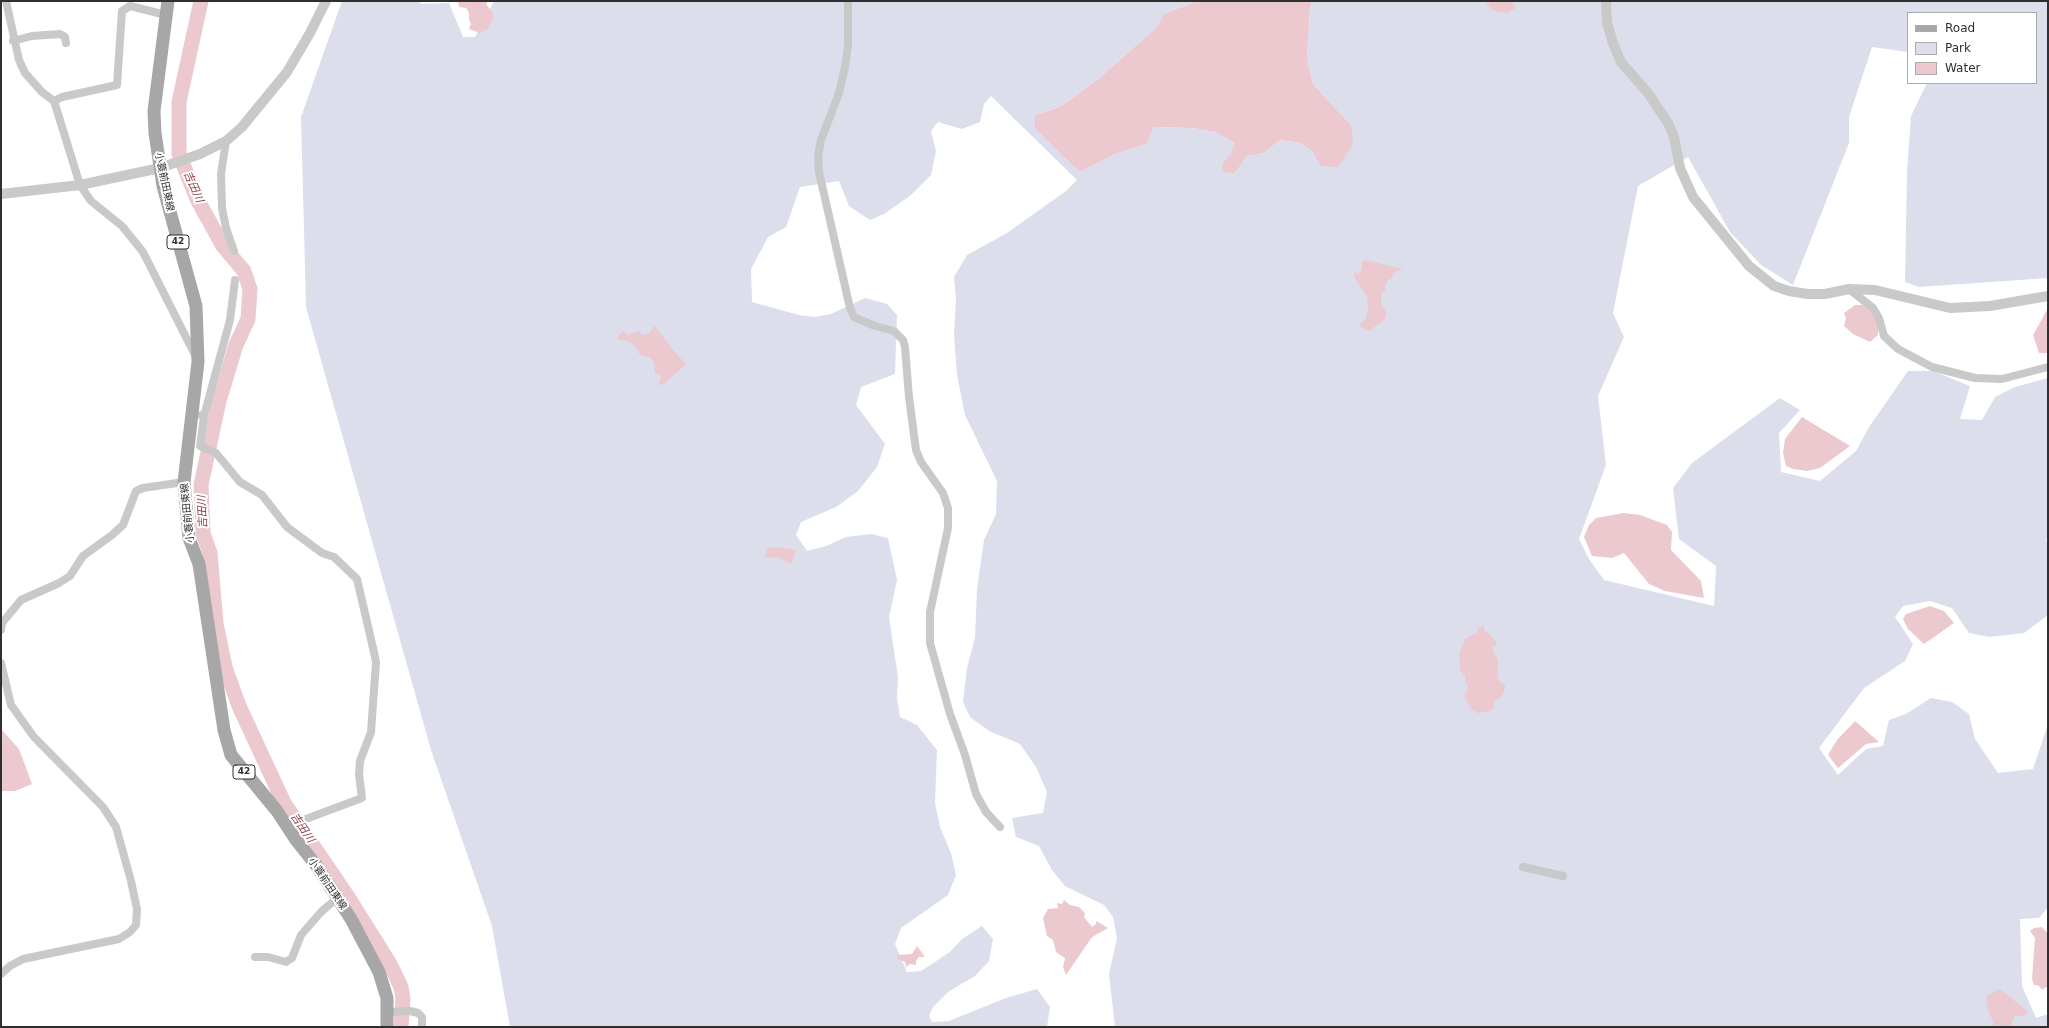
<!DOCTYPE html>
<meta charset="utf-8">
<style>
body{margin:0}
#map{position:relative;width:2049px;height:1028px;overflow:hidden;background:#fff;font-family:"DejaVu Sans",sans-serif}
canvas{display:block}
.frame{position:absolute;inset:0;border:2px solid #2f2f2f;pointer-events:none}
.legend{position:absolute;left:1907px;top:12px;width:130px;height:72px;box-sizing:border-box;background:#fff;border:1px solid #acacac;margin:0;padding:5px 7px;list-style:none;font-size:12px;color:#2f2f2f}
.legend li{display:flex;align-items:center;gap:8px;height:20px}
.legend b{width:20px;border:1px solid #acacac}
</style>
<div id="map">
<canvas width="2049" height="1028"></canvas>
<div class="frame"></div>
<ul class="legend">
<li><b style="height:5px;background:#a7a7a7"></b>Road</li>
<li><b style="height:11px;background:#dcdeec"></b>Park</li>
<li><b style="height:11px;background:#ecc9ce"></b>Water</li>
</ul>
</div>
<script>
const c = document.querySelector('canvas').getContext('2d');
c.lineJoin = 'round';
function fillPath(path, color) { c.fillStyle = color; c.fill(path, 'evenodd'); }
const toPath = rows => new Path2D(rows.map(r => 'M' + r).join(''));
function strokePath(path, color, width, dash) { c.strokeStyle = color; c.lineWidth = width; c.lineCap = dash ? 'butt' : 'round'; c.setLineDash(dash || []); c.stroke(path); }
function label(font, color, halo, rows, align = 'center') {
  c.font = font + ' "DejaVu Sans","Noto Sans JP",sans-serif'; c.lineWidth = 4; c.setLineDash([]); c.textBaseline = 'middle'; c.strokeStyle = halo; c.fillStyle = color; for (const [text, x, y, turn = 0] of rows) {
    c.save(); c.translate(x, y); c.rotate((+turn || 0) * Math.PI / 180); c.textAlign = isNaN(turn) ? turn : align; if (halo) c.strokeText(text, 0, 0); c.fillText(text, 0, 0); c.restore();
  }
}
fillPath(toPath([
 [342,1,420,1,421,4,449,3,463,37,475,37,494,1,1197,1,1164,14,1157,27,1097,80,1060,107,1035,115,1080,172,1115,154,1147,144,1154,127,1191,128,1215,132,1235,143,1230,156,1222,164,1235,173,1247,156,1264,153,1280,140,1300,143,1312,151,1320,166,1351,125,1313,84,1307,58,1310,8,1312,1,2048,1,2048,278,1919,287,1905,282,1907,172,1911,116,1927,83,2036,83,2036,13,1908,13,1908,52,1872,47,1849,117,1849,143,1793,285,1761,265,1730,232,1688,157,1638,186,1613,313,1624,337,1598,396,1606,465,1579,539,1589,559,1604,580,1714,606,1716,566,1679,539,1673,488,1692,463,1780,398,1800,410,1779,433,1781,472,1820,481,1856,451,1869,427,1908,371,1933,371,1970,386,1960,419,1982,420,1995,397,2015,387,2048,378,2048,537,2046,539,2048,545,2048,615,2024,633,1989,637,1969,633,1952,608,1930,601,1903,606,1895,617,1913,644,1905,661,1864,688,1819,748,1838,775,1866,749,1883,746,1889,720,1906,714,1931,698,1952,702,1969,714,1975,739,1998,773,2033,769,2048,724,2048,907,2039,918,2020,919,2022,986,2036,1018,2048,1014,2048,1027,1115,1027,1109,974,1117,938,1113,917,1104,905,1065,886,1052,870,1039,846,1016,837,1012,818,1043,813,1047,792,1036,767,1020,744,989,731,970,717,963,702,967,668,975,638,977,589,984,540,996,514,997,481,965,415,957,375,954,335,956,300,954,277,967,255,1007,233,1066,191,1077,180,991,96,984,104,980,122,962,129,938,122,931,131,936,151,931,175,911,195,884,214,870,220,849,206,839,181,800,187,786,227,768,237,751,269,752,302,799,315,815,317,831,314,865,298,887,304,897,315,895,374,861,387,856,405,885,444,877,467,858,491,836,507,801,522,796,535,807,551,826,546,846,537,871,534,888,538,897,580,889,617,898,677,897,698,900,717,917,725,937,750,935,803,940,827,951,853,956,875,948,895,901,928,895,944,907,972,921,971,950,952,962,939,982,926,993,939,989,961,975,976,948,992,933,1007,929,1016,932,1022,949,1021,1006,998,1037,989,1050,1007,1047,1027,510,1027,492,926,431,750,306,307,301,117]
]), '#dcdeec');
fillPath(toPath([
 [460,1,488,1,486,4,493,13,493,18,488,29,480,33,469,29,471,24,469,20,469,13,466,8,459,7,458,2],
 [1197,1,1312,1,1310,8,1307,58,1313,84,1351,125,1353,144,1338,167,1320,166,1312,151,1300,143,1280,140,1264,153,1247,156,1235,173,1223,172,1222,164,1230,155,1235,143,1215,132,1191,128,1154,127,1147,144,1115,154,1080,172,1035,128,1035,115,1060,107,1097,80,1157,27,1164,14],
 [1485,1,1513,1,1516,12,1512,9,1508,13,1498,12,1491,9],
 [1365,260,1403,269,1395,272,1392,275,1393,279,1389,279,1385,285,1386,289,1381,294,1381,303,1386,311,1385,318,1380,324,1374,327,1373,330,1368,331,1359,326,1365,320,1368,309,1367,296,1354,277,1354,272,1359,274,1362,269,1362,262],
 [1855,305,1863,305,1869,309,1878,321,1878,335,1870,342,1853,334,1844,326,1846,318,1844,313],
 [2048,308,2048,353,2039,353,2033,335],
 [655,326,673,350,686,364,663,385,659,384,661,377,654,372,655,364,650,357,640,355,636,347,629,341,618,339,619,334,623,331,628,335,638,331,643,335,649,333],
 [1802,417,1850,446,1820,468,1807,471,1793,469,1786,466,1783,453,1785,439],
 [1624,513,1640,515,1667,525,1672,532,1671,550,1701,581,1704,598,1665,591,1649,584,1624,553,1612,558,1592,556,1584,537,1589,525,1596,518],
 [778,547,796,550,791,564,778,557,770,558,764,556,768,548],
 [1930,606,1944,611,1954,623,1924,644,1908,629,1903,619,1906,614],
 [1484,625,1484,629,1496,641,1496,646,1492,647,1498,661,1498,677,1501,683,1505,684,1505,688,1503,695,1494,702,1494,707,1491,711,1478,713,1472,710,1465,699,1464,694,1467,692,1468,686,1465,681,1465,676,1460,670,1459,654,1465,639,1478,632,1477,629],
 [1855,721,1879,742,1866,744,1838,768,1828,755,1837,740],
 [1,729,19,749,32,784,15,791,1,791],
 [1064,900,1070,905,1079,907,1085,913,1084,917,1092,927,1096,924,1096,921,1108,928,1092,937,1066,975,1063,967,1065,958,1056,952,1053,940,1047,936,1043,918,1048,909,1058,908,1057,903,1062,904],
 [2042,927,2048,934,2048,989,2046,987,2042,990,2038,985,2034,985,2032,979,2035,938,2030,931,2034,928],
 [917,946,925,957,919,957,916,961,916,965,910,964,906,967,905,962,897,958,897,955,912,954],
 [2000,989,2028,1012,2024,1016,2015,1016,2011,1025,2012,1027,1993,1027,1993,1021,1988,1011,1986,996]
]), '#ecc9ce');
strokePath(toPath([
 [201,1,179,102,179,154,197,199,223,246,244,271,250,289,248,319,236,345,219,401,201,485,203,533,210,553,216,623,225,667,239,706,284,803,348,897,390,964,401,987,403,999,401,1027]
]), '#ecc9ce', 15);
strokePath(toPath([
 [6,1,19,60,25,73,42,92,54,101,80,185,91,201,122,226,143,252,196,357],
 [848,1,848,45,845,67,839,93,821,140,818,156,819,172,850,308,854,317,875,326,894,331,903,340,905,347,909,397,916,450,921,462,943,493,948,508,948,528,930,612,930,643,950,714,965,755,976,794,986,812,1000,827],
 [13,41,32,36,60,34,65,37,66,43],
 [54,101,62,97,117,85,122,11,130,6,166,15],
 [226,141,221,174,222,208,226,228,234,251],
 [1849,289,1873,308,1879,318,1884,336,1898,349,1932,367,1975,378,2002,379,2048,367],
 [201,415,204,416,230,320,235,280],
 [204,416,200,446,216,453,240,482,262,495,287,527,322,553,334,557,357,579,373,648,376,662,371,732,360,761,359,774,362,798,287,826],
 [1,630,2,623,21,600,59,583,70,576,83,556,112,535,123,525,136,491,143,488,184,482],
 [1,663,11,705,34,737,103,807,116,827,131,881,137,909,136,925,130,932,119,939,23,959,10,966,1,974],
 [1523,867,1563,876],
 [255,957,268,957,286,962,292,958,301,935,321,912,337,898],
 [388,1012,410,1011,418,1013,422,1017,422,1027]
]), '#c9c9c9', 8);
strokePath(toPath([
 [1606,1,1607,23,1613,43,1621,62,1648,93,1668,123,1674,137,1680,168,1693,197,1749,266,1774,286,1789,291,1807,294,1825,294,1849,289,1875,290,1950,308,1990,306,2048,296],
 [1,194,80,185,160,168,200,154,226,141,242,127,287,72,310,33,326,1]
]), '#c9c9c9', 10);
strokePath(toPath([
 [168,1,154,111,155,133,163,186,196,306,198,362,184,482,189,538,199,564,224,730,231,755,277,811,296,840,316,865,351,919,379,972,387,998,387,1027]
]), '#a7a7a7', 13);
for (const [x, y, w] of [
 [178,242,22],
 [244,772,22]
]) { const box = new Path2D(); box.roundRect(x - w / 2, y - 7, w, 14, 3); c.fillStyle = '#fff'; c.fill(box); strokePath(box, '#2f2f2f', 1); }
label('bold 9px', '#2f2f2f', null, [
 ["42",178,242],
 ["42",244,772]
]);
label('10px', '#2f2f2f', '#fff', [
 ["小蓑前田東線",164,182,78],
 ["小蓑前田東線",188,513,-96],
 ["小蓑前田東線",327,884,56]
]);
label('italic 11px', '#913d4a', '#fff', [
 ["吉田川",193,187,66],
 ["吉田川",203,512,-93],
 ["吉田川",302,828,56]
]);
</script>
